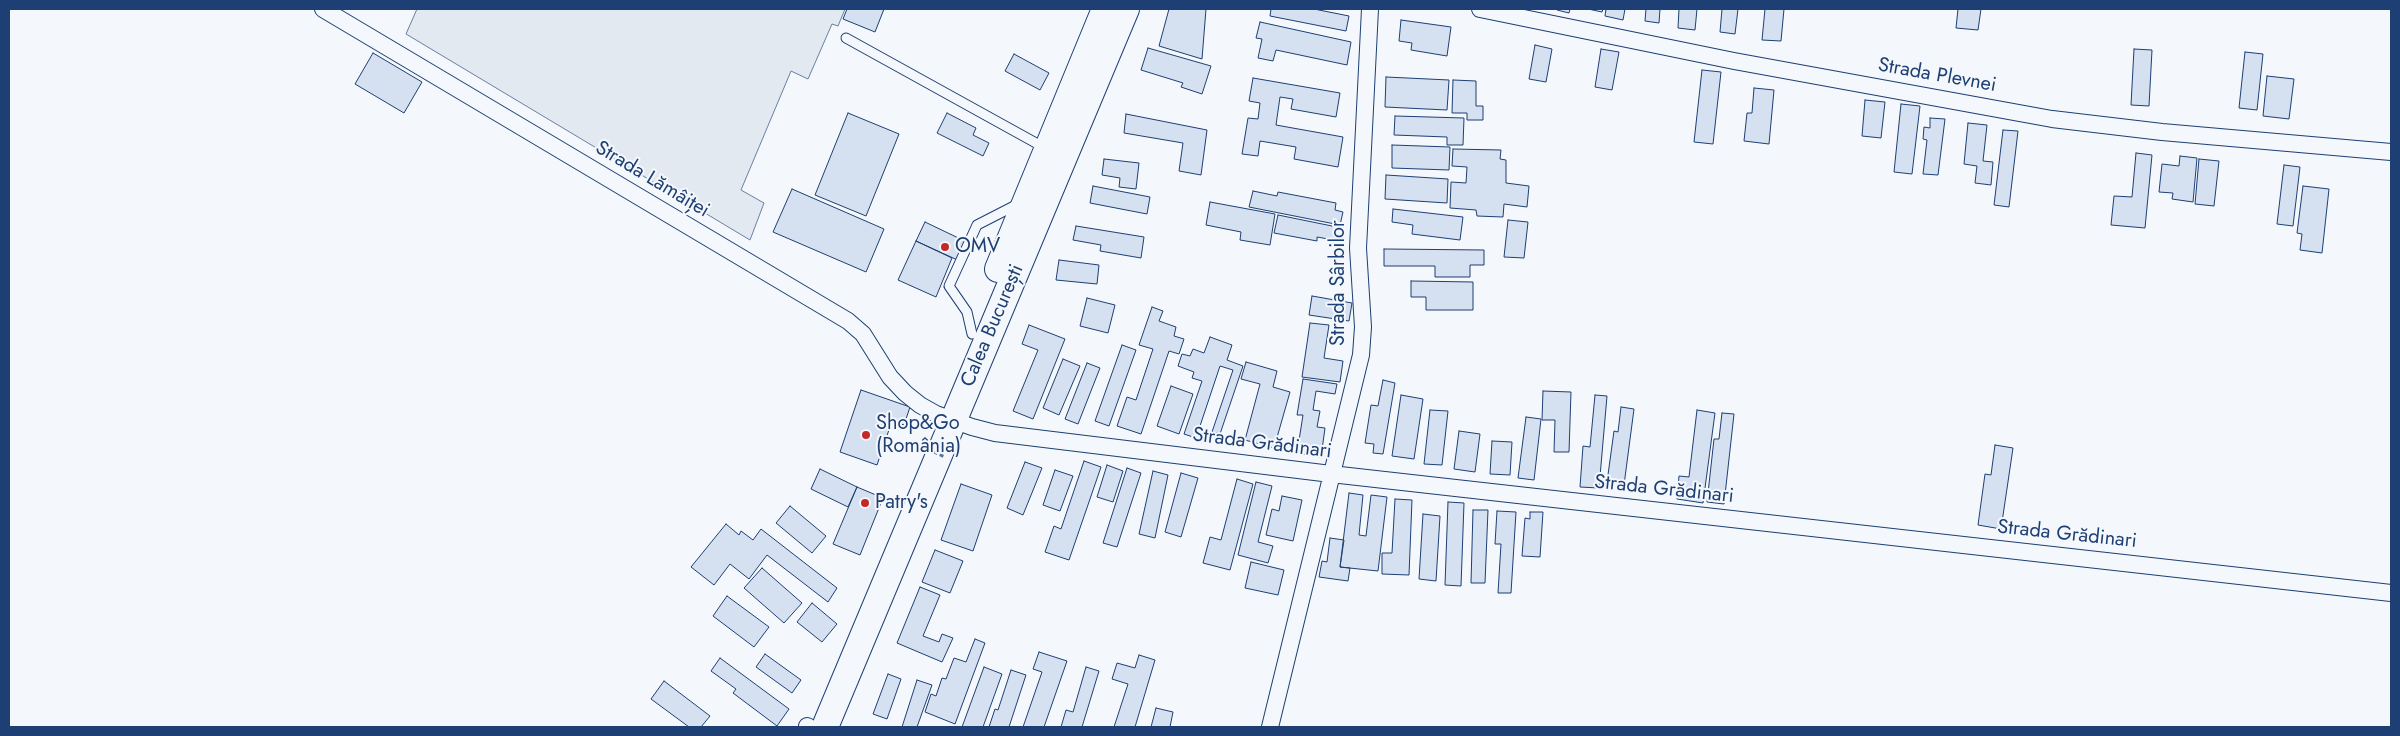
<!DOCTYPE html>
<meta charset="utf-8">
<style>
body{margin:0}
#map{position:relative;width:2400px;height:736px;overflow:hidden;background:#f4f7fb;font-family:Jost,sans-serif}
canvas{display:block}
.frame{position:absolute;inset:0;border:10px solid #1d3f73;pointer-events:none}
</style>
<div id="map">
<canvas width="2400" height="736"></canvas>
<div class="frame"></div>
</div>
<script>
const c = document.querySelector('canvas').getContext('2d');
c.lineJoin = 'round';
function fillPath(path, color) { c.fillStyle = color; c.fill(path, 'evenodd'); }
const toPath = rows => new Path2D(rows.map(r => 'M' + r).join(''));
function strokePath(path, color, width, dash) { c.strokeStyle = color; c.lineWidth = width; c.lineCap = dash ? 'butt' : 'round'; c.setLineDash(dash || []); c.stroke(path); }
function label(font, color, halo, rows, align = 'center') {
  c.font = font + ' Jost,sans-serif'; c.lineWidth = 4; c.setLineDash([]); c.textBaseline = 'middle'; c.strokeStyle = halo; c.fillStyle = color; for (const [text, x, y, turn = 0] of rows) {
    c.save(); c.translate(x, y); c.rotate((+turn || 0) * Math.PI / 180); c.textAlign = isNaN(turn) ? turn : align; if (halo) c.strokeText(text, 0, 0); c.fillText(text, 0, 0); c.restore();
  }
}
const green = toPath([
 [417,9,845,9,838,26,832,24,808,79,791,71,741,190,764,203,750,240,406,34,417,9]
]);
fillPath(green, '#e3e9f0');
strokePath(green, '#687fa3', 1);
const building = toPath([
 [847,9,884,9,875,32,843,19,847,9],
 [1169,9,1206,9,1202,59,1159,46,1169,9],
 [1271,9,1314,9,1349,16,1346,31,1270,16,1271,9],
 [1557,9,1570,9,1569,13,1557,10,1557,9],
 [1588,9,1603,9,1602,12,1588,9],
 [1606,9,1625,9,1623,20,1605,16,1606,9],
 [1646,9,1660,9,1659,23,1645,21,1646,9],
 [1679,9,1697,9,1695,30,1678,28,1679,9],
 [1722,9,1738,9,1735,34,1720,32,1722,9],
 [1765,9,1784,9,1781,41,1762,40,1765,9],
 [1958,9,1981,9,1978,30,1956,28,1958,9],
 [1401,20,1451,27,1447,56,1411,50,1412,43,1399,41,1401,20],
 [1260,22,1351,42,1347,65,1276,50,1273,61,1258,58,1262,39,1256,38,1260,22],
 [1535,45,1552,49,1546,82,1529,79,1535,45],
 [1148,48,1211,66,1202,94,1181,87,1183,83,1141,70,1148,48],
 [1601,49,1619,52,1612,90,1595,87,1601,49],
 [2134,49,2152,50,2149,106,2131,105,2134,49],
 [2245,52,2263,54,2257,110,2239,108,2245,52],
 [373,53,422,82,404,113,355,84,373,53],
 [1014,54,1049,73,1040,90,1005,71,1014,54],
 [1702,70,1721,72,1713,144,1694,142,1702,70],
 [2267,76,2294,79,2289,119,2263,116,2267,76],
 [1386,77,1449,80,1447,110,1385,107,1386,77],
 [1253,78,1340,93,1336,117,1291,109,1293,99,1280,97,1276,125,1343,137,1338,167,1294,159,1296,147,1260,141,1258,156,1242,154,1248,118,1258,119,1260,103,1249,101,1253,78],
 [1453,80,1476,81,1476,106,1483,106,1483,120,1467,120,1467,113,1452,113,1453,80],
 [1754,88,1774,90,1769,144,1744,141,1747,113,1752,113,1754,88],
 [1865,100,1885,102,1881,138,1862,136,1865,100],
 [1901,104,1920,106,1912,174,1894,172,1901,104],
 [848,113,899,134,866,216,815,195,848,113],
 [947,113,976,128,973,135,989,143,983,156,937,133,947,113],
 [1126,114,1207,130,1201,175,1179,171,1183,143,1124,133,1126,114],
 [1395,116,1464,118,1463,145,1447,145,1447,137,1394,135,1395,116],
 [1930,118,1945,119,1938,175,1923,174,1927,140,1923,139,1924,127,1930,128,1930,118],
 [1968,123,1987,125,1983,161,1993,162,1991,185,1975,183,1977,166,1964,164,1968,123],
 [2003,130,2018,131,2009,207,1994,205,2003,130],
 [1392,145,1450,147,1449,170,1392,168,1392,145],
 [1453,149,1501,150,1500,159,1506,160,1506,183,1529,186,1527,207,1504,204,1503,217,1477,216,1476,210,1450,208,1451,182,1466,183,1467,167,1452,166,1453,149],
 [2136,153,2152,155,2145,228,2111,225,2114,196,2132,197,2136,153],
 [2180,156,2197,158,2193,202,2172,199,2173,193,2159,192,2162,164,2179,166,2180,156],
 [1104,159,1139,163,1136,189,1119,187,1120,178,1102,175,1104,159],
 [2199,159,2219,161,2214,206,2195,204,2199,159],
 [2284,165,2300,167,2293,226,2277,224,2284,165],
 [1386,175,1448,179,1447,203,1385,199,1386,175],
 [1093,186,1150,197,1147,214,1090,203,1093,186],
 [2303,186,2329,189,2322,253,2300,250,2302,234,2297,233,2303,186],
 [792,189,884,229,866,272,773,232,792,189],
 [1253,191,1277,196,1278,192,1336,203,1335,210,1343,212,1340,225,1249,207,1253,191],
 [1210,202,1275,214,1270,245,1240,240,1241,232,1206,225,1210,202],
 [1393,209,1463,217,1460,240,1412,234,1413,225,1392,222,1393,209],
 [1278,215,1337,227,1334,240,1317,237,1317,241,1274,233,1278,215],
 [1508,220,1528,222,1524,258,1504,257,1508,220],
 [925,222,973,245,964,263,916,241,925,222],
 [1076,226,1144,237,1141,258,1100,251,1101,245,1073,240,1076,226],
 [916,241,952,258,936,297,898,280,916,241],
 [1384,249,1484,250,1484,265,1470,265,1470,277,1435,277,1435,266,1384,266,1384,249],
 [1059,260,1099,265,1097,284,1056,280,1059,260],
 [1411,281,1473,282,1473,310,1426,310,1426,297,1411,297,1411,281],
 [1312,296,1352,303,1349,321,1309,315,1312,296],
 [1087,298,1115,305,1108,333,1080,326,1087,298],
 [1152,307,1163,311,1159,321,1176,327,1174,336,1184,339,1179,354,1169,351,1141,434,1117,426,1127,397,1136,400,1153,349,1139,345,1152,307],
 [1310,323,1329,325,1324,358,1343,361,1340,382,1302,377,1310,323],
 [1029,325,1065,339,1033,419,1013,411,1038,350,1022,344,1029,325],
 [1210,337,1232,345,1227,360,1243,366,1220,434,1212,432,1233,370,1220,366,1196,438,1184,434,1202,381,1192,378,1194,372,1178,366,1182,354,1190,356,1193,349,1204,353,1210,337],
 [1122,345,1136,350,1109,426,1095,421,1122,345],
 [1063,359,1080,366,1059,415,1043,408,1063,359],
 [1246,362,1277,371,1273,387,1290,392,1274,448,1245,440,1260,384,1241,379,1246,362],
 [1087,363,1100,368,1078,424,1065,419,1087,363],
 [1303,379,1337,384,1335,394,1316,391,1313,410,1320,411,1317,427,1325,428,1321,457,1297,453,1303,415,1297,415,1303,379],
 [1383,380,1395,383,1383,454,1373,453,1374,444,1365,443,1371,405,1378,406,1383,380],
 [1171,386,1193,394,1179,434,1157,426,1171,386],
 [861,390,910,407,904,425,892,421,877,465,840,452,861,390],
 [1543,391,1571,392,1569,452,1554,452,1555,420,1542,420,1543,391],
 [1401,395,1423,399,1414,459,1392,456,1401,395],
 [1595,395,1607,396,1599,488,1580,487,1583,446,1590,447,1595,395],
 [1621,407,1634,409,1624,485,1607,482,1614,431,1618,432,1621,407],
 [1430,410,1448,411,1442,465,1424,464,1430,410],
 [1697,410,1715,413,1703,503,1677,499,1679,476,1689,477,1697,410],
 [1722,413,1734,414,1724,504,1707,502,1714,439,1719,439,1722,413],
 [1526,417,1541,419,1534,480,1518,478,1526,417],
 [1459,431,1480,434,1475,472,1454,469,1459,431],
 [1492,441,1512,442,1510,475,1490,474,1492,441],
 [1995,445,2013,448,2001,529,1978,525,1985,474,1991,475,1995,445],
 [1084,461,1101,467,1069,560,1045,552,1054,526,1061,529,1084,461],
 [1025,462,1042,468,1023,515,1007,508,1025,462],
 [1107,465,1123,471,1113,502,1097,497,1107,465],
 [1127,468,1141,473,1117,547,1103,543,1127,468],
 [820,469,857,487,848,507,811,489,820,469],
 [1055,470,1073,476,1060,511,1043,505,1055,470],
 [1153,471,1168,475,1155,538,1139,534,1153,471],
 [1181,473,1198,478,1181,537,1165,532,1181,473],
 [1237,479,1253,484,1230,570,1203,563,1210,537,1221,540,1237,479],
 [1256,482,1272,486,1258,542,1273,546,1268,563,1238,555,1256,482],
 [961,484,992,495,973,551,941,540,961,484],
 [857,487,883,498,860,555,833,544,857,487],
 [1349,493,1363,495,1359,535,1366,536,1371,495,1387,497,1378,571,1340,567,1349,493],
 [1282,496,1302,500,1293,541,1266,535,1272,509,1279,511,1282,496],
 [1395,499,1412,500,1409,575,1382,574,1382,553,1392,553,1395,499],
 [1448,502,1464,503,1461,586,1445,585,1448,502],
 [790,506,826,536,812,553,776,523,790,506],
 [1473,510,1488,510,1485,583,1471,583,1473,510],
 [1497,511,1516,512,1511,593,1498,593,1501,544,1495,544,1497,511],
 [1530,512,1543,512,1540,557,1522,556,1525,518,1530,519,1530,512],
 [1423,514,1440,516,1436,581,1419,579,1423,514],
 [726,524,739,535,741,531,753,540,761,529,837,588,828,602,767,555,749,579,730,564,714,585,691,567,726,524],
 [1330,538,1344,540,1340,567,1350,568,1348,581,1319,577,1322,561,1327,562,1330,538],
 [935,550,963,561,950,593,922,582,935,550],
 [1251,562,1284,570,1278,595,1245,588,1251,562],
 [762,568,802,603,784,623,744,588,762,568],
 [920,587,940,595,923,636,939,642,942,634,953,638,942,662,897,643,920,587],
 [727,596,769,627,754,647,713,616,727,596],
 [812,603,837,624,822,642,797,622,812,603],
 [975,639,985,643,955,724,925,712,931,694,936,696,942,678,946,679,954,658,966,662,975,639],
 [1039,652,1067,661,1044,727,1023,727,1042,672,1033,669,1039,652],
 [765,654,801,680,792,693,756,667,765,654],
 [1139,655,1155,660,1135,727,1114,727,1128,684,1112,679,1117,663,1135,668,1139,655],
 [720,658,789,709,777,726,733,693,736,689,711,671,720,658],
 [984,667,1002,674,983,727,962,727,984,667],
 [1086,667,1099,671,1082,727,1061,727,1066,710,1073,712,1086,667],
 [1011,670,1026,675,1009,727,989,727,995,709,998,710,1011,670],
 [888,674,901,679,887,719,873,714,888,674],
 [917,680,932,685,917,727,902,727,917,680],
 [664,681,710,716,701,727,689,727,651,699,664,681],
 [1156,708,1173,712,1170,727,1151,727,1156,708]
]);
fillPath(building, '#d5e0f0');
strokePath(building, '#1d3f73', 1);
const lane = toPath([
 [846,38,1045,148],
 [972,334,967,312,949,286,977,225,1018,204]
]);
const street = toPath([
 [323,9,848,321,863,334,890,377,905,393,920,405,936,414,972,427,995,433,1331,474,2391,593],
 [1480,9,1734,61,2052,119,2162,132,2391,152],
 [807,726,809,727],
 [1270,727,1361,355,1363,327,1358,248,1370,9]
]);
const primary = toPath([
 [998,269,1105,9],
 [825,727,1126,9]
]);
strokePath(lane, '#1d3f73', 11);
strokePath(street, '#1d3f73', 18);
strokePath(primary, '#1d3f73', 28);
strokePath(lane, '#f4f7fb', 9);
strokePath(street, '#f4f7fb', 16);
strokePath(primary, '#f4f7fb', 26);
strokePath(toPath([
 [916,444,945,457]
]), '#5e769c', 3, [4, 2.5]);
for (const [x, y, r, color] of [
 [945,247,5,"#c62828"],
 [866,435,5,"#c62828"],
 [865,503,5,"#c62828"]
]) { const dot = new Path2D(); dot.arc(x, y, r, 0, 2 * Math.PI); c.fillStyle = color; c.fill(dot); strokePath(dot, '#f4f7fb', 2); }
label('20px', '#1d3f73', '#f4f7fb', [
 ["Strada Plevnei",1937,76,10],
 ["Strada Lămâiței",652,180,31],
 ["Strada Sârbilor",1339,283,-90],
 ["Calea București",993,326,-67],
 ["Strada Grădinari",1262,444,7],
 ["Strada Grădinari",1664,490,6],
 ["Strada Grădinari",2067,535,6]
]);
label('20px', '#1d3f73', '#f4f7fb', [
 ["OMV",955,247],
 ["Shop&Go",876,424],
 ["(România)",876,447],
 ["Patry's",875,503]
], 'left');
</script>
